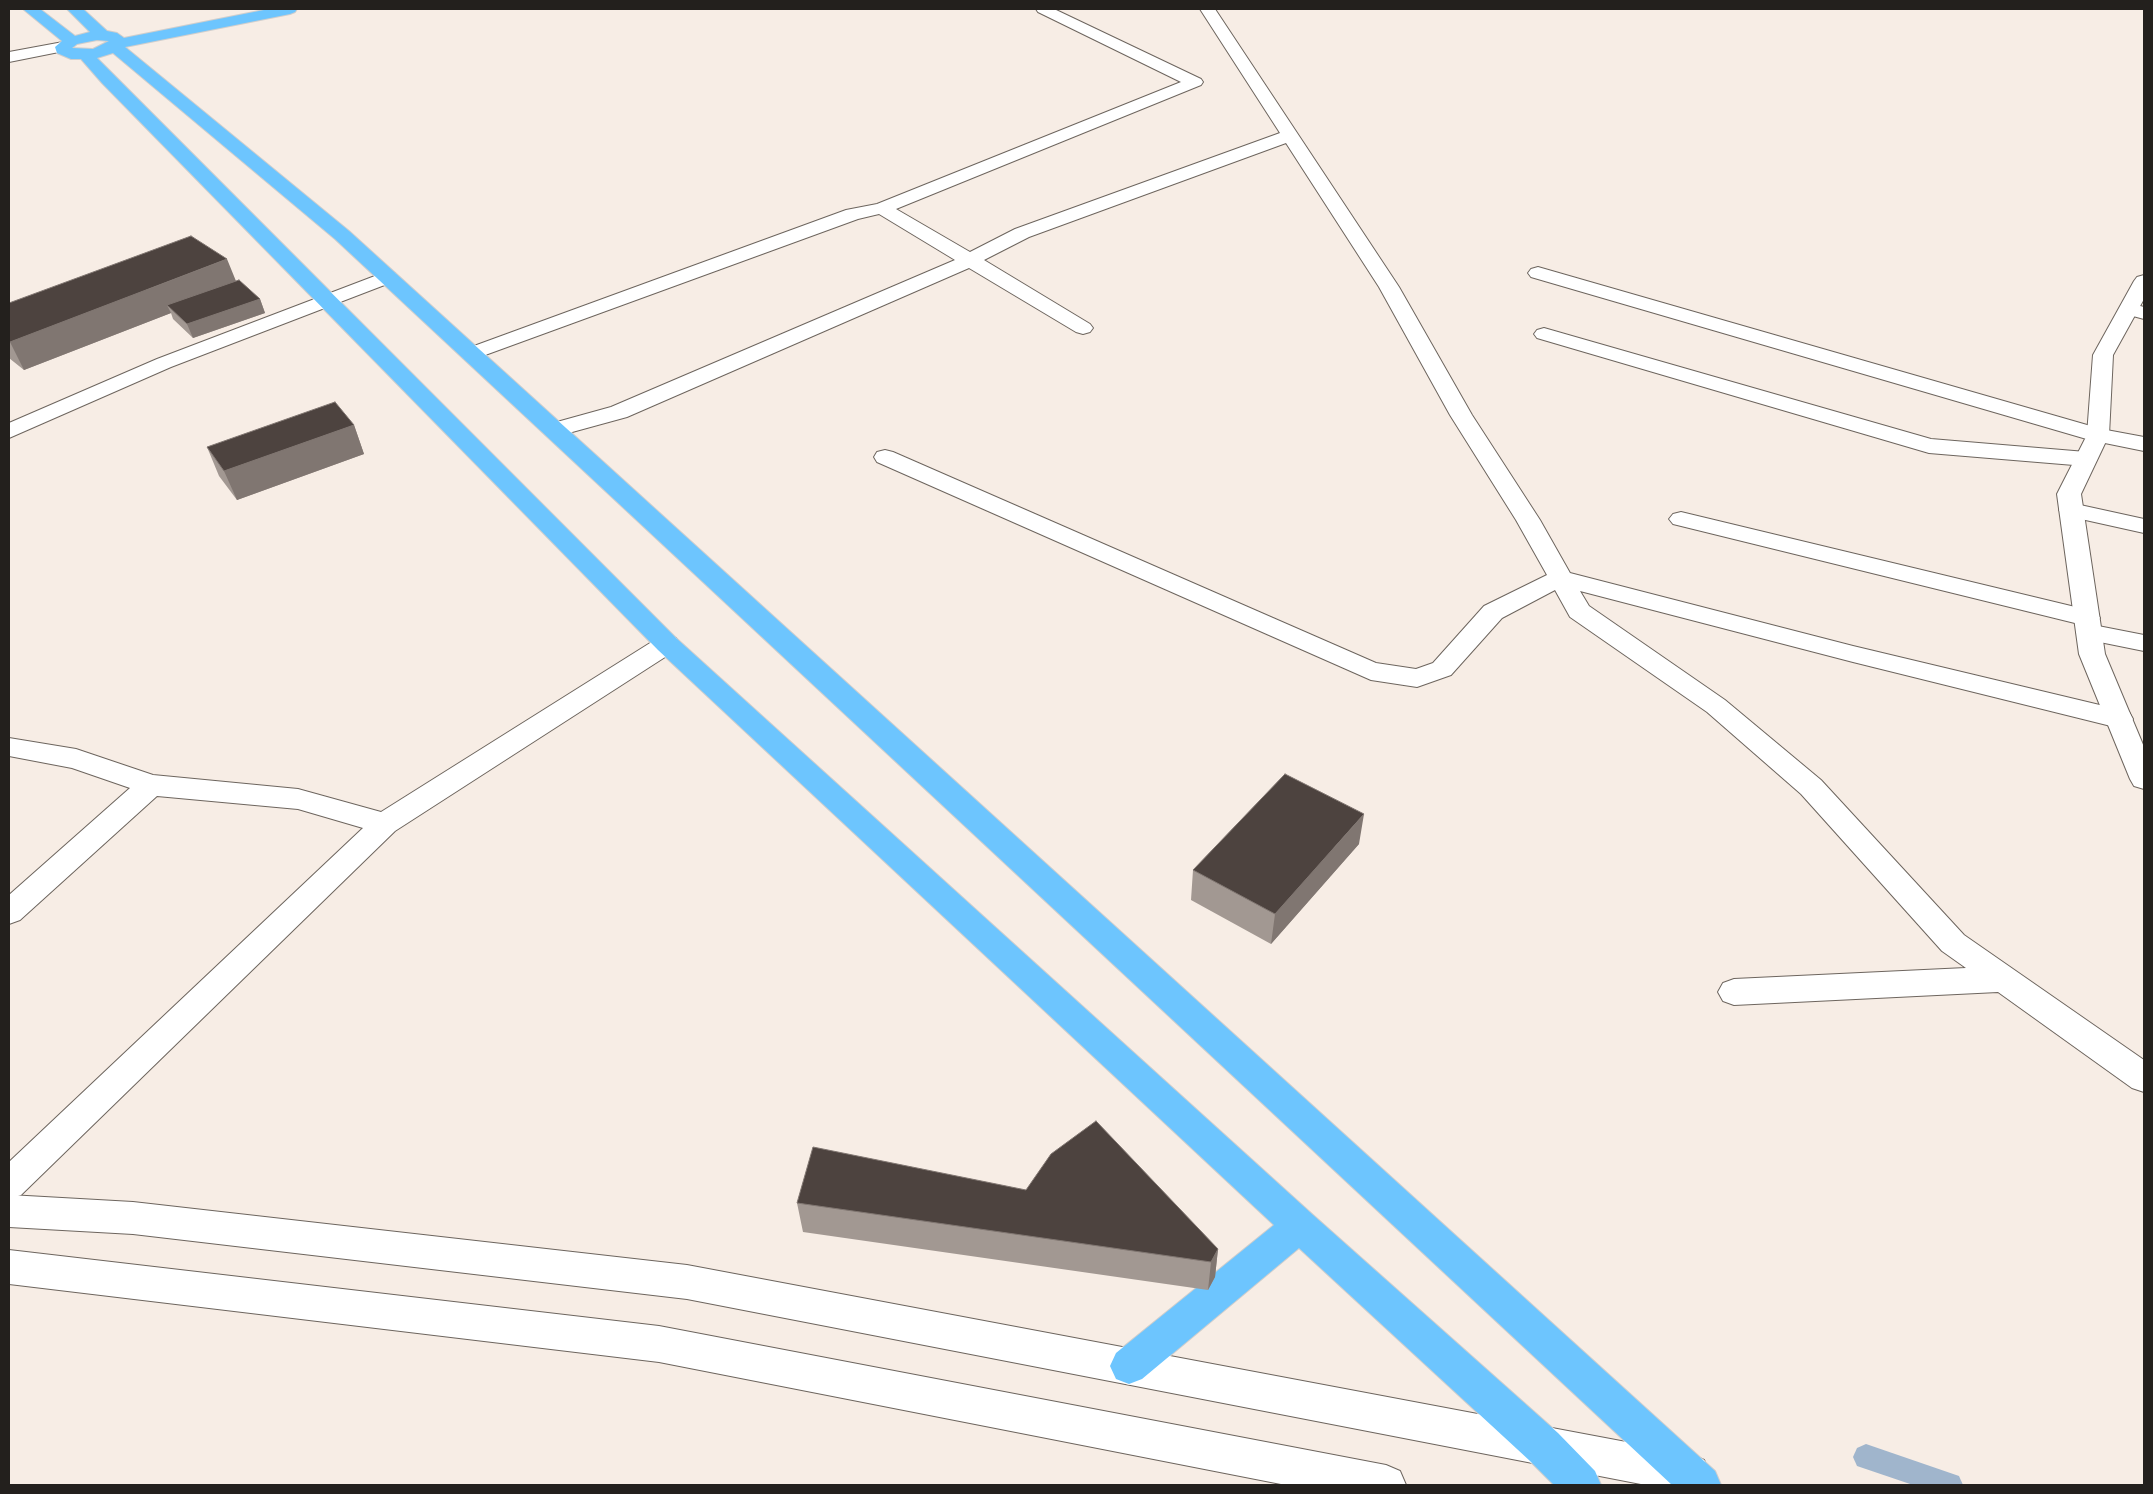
<!DOCTYPE html>
<style>
body{margin:0}
#map{position:relative;width:2153px;height:1494px;overflow:hidden;background:#f7ede5;font-family:"IBM Plex Serif",serif}
canvas{display:block}
.frame{position:absolute;inset:0;border:10px solid #23201d;pointer-events:none}
</style>
<div id="map">
<canvas width="2153" height="1494"></canvas>
<div class="frame"></div>
</div>
<script>
const c = document.querySelector('canvas').getContext('2d');
c.lineJoin = 'round';
const toPath = rows => new Path2D(rows.map(r => 'M' + r).join(''));
function fillPath(path, color) { c.fillStyle = color; c.fill(path, 'evenodd'); }
function strokePath(path, color, width, dash) { c.strokeStyle = color; c.lineWidth = width; c.lineCap = dash ? 'butt' : 'round'; c.setLineDash(dash || []); c.stroke(path); }
fillPath(toPath([
 [1866,1444,1959,1476,1963,1485,1913,1485,1857,1466,1853,1457,1857,1448,1866,1444]
]), '#a0b5cc');
const minor = toPath([
 [1036,9,1054,9,1201,79,1203,82,1201,85,896,209,970,252,1015,229,1280,133,1200,9,1215,9,1399,287,1472,415,1540,520,1570,573,1853,646,2129,712,2133,719,2129,726,2119,728,1853,662,1580,591,1589,606,1725,700,1821,780,1964,935,2144,1060,2144,1092,2132,1088,1998,992,1734,1005,1723,1001,1718,992,1723,983,1734,979,1966,968,1942,951,1801,794,1707,712,1570,617,1555,590,1502,618,1451,675,1417,687,1371,680,877,462,874,457,877,452,885,450,893,452,1376,663,1416,669,1433,663,1484,606,1547,575,1516,520,1450,415,1379,287,1286,143,1029,237,984,260,1090,324,1093,328,1090,332,1083,334,1076,332,969,268,627,417,554,437,546,435,543,430,546,425,611,407,955,260,879,214,858,219,477,358,470,360,463,358,460,354,463,350,846,210,877,204,1181,82,1038,12,1036,9],
 [1538,267,2101,429,2144,437,2144,451,2090,440,1531,277,1528,273,1531,269,1538,267],
 [388,271,395,273,398,277,395,281,171,367,9,438,9,423,157,359,388,271],
 [2129,303,2144,307,2144,319,2122,313,2119,309,2122,305,2129,303],
 [1544,328,1931,439,2086,452,2094,454,2097,459,2094,464,2086,466,1929,453,1537,338,1534,334,1537,330,1544,328],
 [2071,503,2144,519,2144,533,2063,515,2059,510,2063,505,2071,503],
 [1681,512,2096,612,2100,618,2093,625,2144,635,2144,651,2080,638,2076,632,2083,625,1673,524,1669,519,1673,514,1681,512],
 [667,636,676,638,680,644,676,650,395,831,21,1195,9,1199,9,1162,363,828,298,809,157,796,20,920,9,924,9,895,130,788,72,768,9,756,9,738,76,749,153,775,298,789,381,812,658,638,667,636]
]);
const tertiary = toPath([
 [63,42,71,47,69,50,9,62,9,52,63,42],
 [2144,275,2144,299,2113,355,2109,435,2081,494,2105,654,2144,747,2144,789,2134,786,2130,779,2079,654,2057,494,2087,435,2093,355,2134,281,2137,277,2144,275]
]);
const secondary = toPath([
 [9,1195,133,1202,687,1265,1690,1454,1704,1460,1710,1474,1705,1485,1646,1485,687,1299,133,1234,9,1227,9,1195],
 [9,1250,659,1326,1386,1465,1400,1471,1406,1485,1286,1485,659,1362,9,1284,9,1250]
]);
const primary = toPath([
 [23,9,40,9,75,36,90,32,67,9,83,9,107,31,117,33,124,38,269,9,297,9,295,12,290,14,125,47,349,231,1715,1471,1721,1485,1672,1485,335,239,113,53,97,58,676,638,1313,1215,1558,1433,1595,1471,1601,1485,1554,1485,1530,1461,1299,1248,1142,1379,1129,1384,1116,1379,1110,1366,1116,1353,1274,1225,658,650,102,83,81,59,71,59,57,53,55,47,62,41,23,9],
 [97,40,109,41,93,49,72,48,77,44,97,40]
]);
strokePath(minor, '#6d655e', 2);
strokePath(tertiary, '#6d655e', 2);
strokePath(secondary, '#6d655e', 2);
strokePath(primary, '#cfcecd', 2);
fillPath(minor, '#fff');
fillPath(tertiary, '#fff');
fillPath(secondary, '#fff');
fillPath(primary, '#6dc5fe');
fillPath(toPath([
 [236,281,260,299,265,313,193,338,173,319,171,313,24,370,9,358,9,303],
 [354,425,364,454,237,500,219,476,207,447],
 [1359,844,1271,944,1191,900,1193,870],
 [797,1203,1218,1249,1215,1277,1208,1290,803,1232]
]), '#a29892');
fillPath(toPath([
 [227,259,238,286,167,305,171,313,24,370,10,342],
 [260,299,265,313,193,338,187,324],
 [354,425,364,454,237,500,224,471],
 [1364,814,1359,844,1271,944,1275,914],
 [1218,1249,1215,1277,1208,1290,1211,1262]
]), '#807671');
const building = toPath([
 [191,236,227,259,10,342,9,342,9,303,191,236],
 [239,280,260,299,187,324,167,305,239,280],
 [335,402,354,425,224,471,207,447,335,402],
 [1285,774,1364,814,1275,914,1193,870,1285,774],
 [1096,1121,1218,1249,1211,1262,797,1203,813,1147,1026,1190,1051,1154,1096,1121]
]);
fillPath(building, '#4d433f');
strokePath(building, '#807671', 1);
</script>
